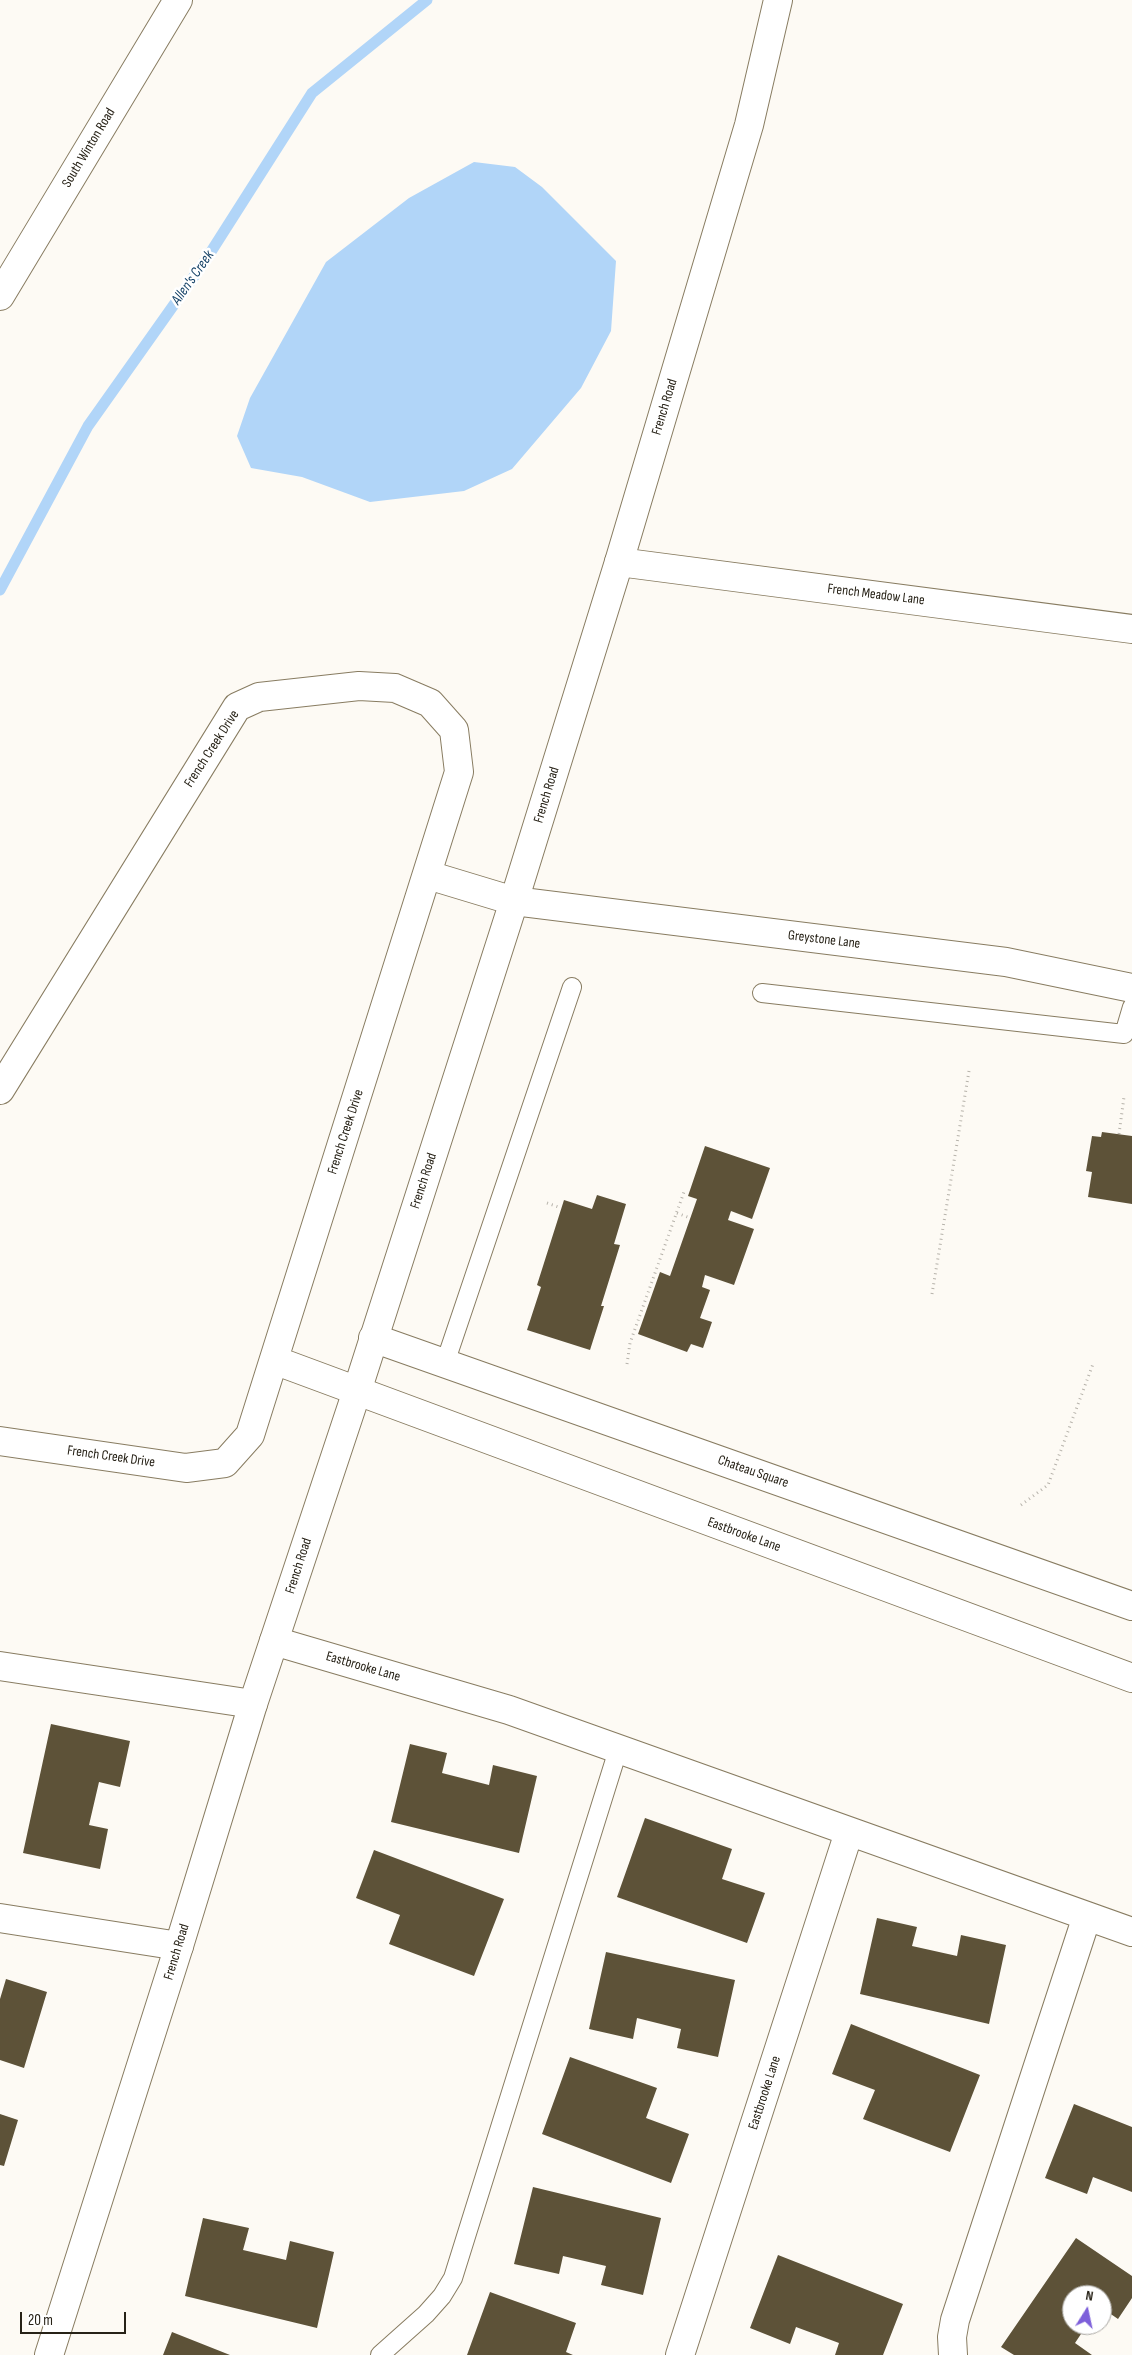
<!DOCTYPE html>
<style>
body{margin:0}
#map{position:relative;width:1132px;height:2355px;overflow:hidden;background:#fdfaf4;font-family:"Sofia Sans Condensed",sans-serif}
canvas{display:block}
.north{position:absolute;left:1062px;top:2285px;width:50px;height:50px;box-sizing:border-box;background:#fff;border:1px solid #a9a7a2;border-radius:50%;rotate:10deg;font-size:14px;font-weight:700;line-height:20px;text-align:center;color:#272217}
.north::after{content:'';display:block;margin:auto;width:18px;height:22px;background:#7d5fda;clip-path:polygon(50% 0,100% 100%,50% 72%,0 100%)}
.scale{position:absolute;left:20px;top:2312px;width:106px;height:22px;box-sizing:border-box;border:2px solid #272217;border-top:0;padding-left:6px;font-size:15px;line-height:18px;white-space:nowrap;color:#272217;-webkit-text-stroke:4px #fff;paint-order:stroke}
</style>
<div id="map">
<canvas width="1132" height="2355"></canvas>
<div class="north">N</div>
<div class="scale">20 m</div>
</div>
<script>
const c = document.querySelector('canvas').getContext('2d');
c.lineJoin = 'round';
function fillPath(path, color) { c.fillStyle = color; c.fill(path, 'evenodd'); }
const toPath = rows => new Path2D(rows.map(r => 'M' + r).join(''));
function strokePath(path, color, width, dash) { c.strokeStyle = color; c.lineWidth = width; c.lineCap = dash ? 'butt' : 'round'; c.setLineDash(dash || []); c.stroke(path); }
function label(font, color, halo, rows, align = 'center') {
  c.font = font + ' "Sofia Sans Condensed",sans-serif'; c.lineWidth = 5; c.setLineDash([]); c.textBaseline = 'middle'; c.strokeStyle = halo; c.fillStyle = color; for (const [text, x, y, turn = 0] of rows) {
    c.save(); c.translate(x, y); c.rotate((+turn || 0) * Math.PI / 180); c.textAlign = isNaN(turn) ? turn : align; if (halo) c.strokeText(text, 0, 0); c.fillText(text, 0, 0); c.restore();
  }
}
fillPath(toPath([
 [474,162,515,167,542,187,616,261,611,331,581,388,512,469,464,491,370,502,302,477,251,468,237,436,250,398,326,262,409,198]
]), '#b1d5f8');
strokePath(toPath([
 [0,590,88,426,207,258,312,93,427,0]
]), '#b1d5f8', 11);
fillPath(toPath([
 [1102,1132,1132,1136,1132,1204,1088,1197,1092,1172,1086,1171,1092,1136,1101,1137],
 [705,1146,770,1168,752,1219,731,1211,728,1220,754,1229,734,1285,705,1275,702,1287,710,1290,700,1318,712,1322,703,1348,691,1344,687,1352,638,1334,660,1272,670,1276,697,1199,688,1196],
 [597,1195,626,1204,614,1244,620,1245,601,1306,604,1306,590,1350,527,1330,541,1287,537,1285,564,1200,592,1209],
 [51,1724,130,1741,120,1787,99,1782,89,1825,108,1829,100,1869,23,1853],
 [410,1744,447,1753,442,1773,489,1785,493,1765,537,1776,519,1853,391,1822],
 [645,1818,732,1849,722,1879,765,1893,747,1943,617,1897],
 [374,1850,504,1899,474,1976,389,1944,400,1915,356,1898],
 [877,1918,917,1927,912,1946,957,1956,961,1935,1006,1945,989,2024,860,1994],
 [606,1952,735,1980,718,2057,677,2048,681,2029,637,2018,633,2039,589,2029],
 [6,1979,47,1992,24,2068,0,2060,0,1999],
 [851,2024,980,2075,950,2152,863,2119,875,2090,832,2074],
 [570,2057,657,2088,646,2118,689,2134,671,2183,542,2134],
 [1074,2104,1132,2127,1132,2192,1093,2177,1087,2194,1045,2178],
 [0,2114,18,2120,4,2166,0,2165],
 [533,2187,661,2218,643,2295,601,2285,606,2266,563,2256,559,2274,514,2264],
 [203,2218,249,2228,243,2250,286,2260,290,2241,334,2252,317,2328,185,2296],
 [1076,2238,1132,2276,1132,2298,1118,2319,1102,2308,1102,2295,1072,2295,1072,2325,1087,2325,1075,2343,1092,2355,1014,2355,1001,2347],
 [778,2255,903,2304,883,2355,835,2355,839,2343,796,2327,790,2344,750,2328],
 [490,2292,576,2323,566,2352,573,2355,467,2355],
 [172,2332,230,2355,163,2355]
]), '#5d5238');
const lane = toPath([
 [762,993,1124,1034,1132,1007],
 [445,1363,572,987],
 [380,2355,426,2314,442,2296,453,2278,618,1750]
]);
const street = toPath([
 [619,562,1132,629],
 [428,875,514,901,1006,962,1132,988],
 [0,1090,237,707,259,697,359,686,395,688,430,703,454,730,459,772,250,1435,225,1463,186,1468,0,1441],
 [373,1338,1132,1606],
 [274,1360,1132,1678],
 [274,1641,509,1710,1132,1932],
 [0,1666,253,1704],
 [0,1918,179,1946],
 [680,2355,849,1832],
 [953,2355,952,2337,955,2320,1087,1916]
]);
const secondary = toPath([
 [0,296,178,0],
 [49,2355,179,1946,253,1704,357,1391,514,901,619,562,749,125,778,0]
]);
strokePath(lane, '#887c61', 20);
strokePath(street, '#887c61', 30);
strokePath(secondary, '#887c61', 30);
strokePath(toPath([
 [1119,1134,1124,1097],
 [547,1203,561,1208],
 [677,1213,690,1218],
 [932,1294,969,1071],
 [627,1364,630,1343,684,1192],
 [1021,1505,1048,1485,1093,1364]
]), '#b7b3ab', 3, [1, 4]);
strokePath(lane, '#fff', 18);
strokePath(street, '#fff', 28);
strokePath(secondary, '#fff', 28);
label('14px', '#272217', '#fff', [
 ["South Winton Road",89,148,-59],
 ["French Road",665,407,-73],
 ["French Meadow Lane",876,595,7],
 ["French Creek Drive",212,749,-57],
 ["French Road",547,795,-73],
 ["Greystone Lane",824,940,7],
 ["French Creek Drive",346,1132,-72],
 ["French Road",424,1181,-72],
 ["French Creek Drive",111,1457,8],
 ["Chateau Square",753,1472,19],
 ["Eastbrooke Lane",744,1535,20],
 ["French Road",299,1566,-72],
 ["Eastbrooke Lane",363,1667,16],
 ["French Road",177,1952,-73],
 ["Eastbrooke Lane",765,2093,-72]
]);
label('italic 15px', '#144166', '#fff', [
 ["Allen's Creek",193,278,-55]
]);
</script>
